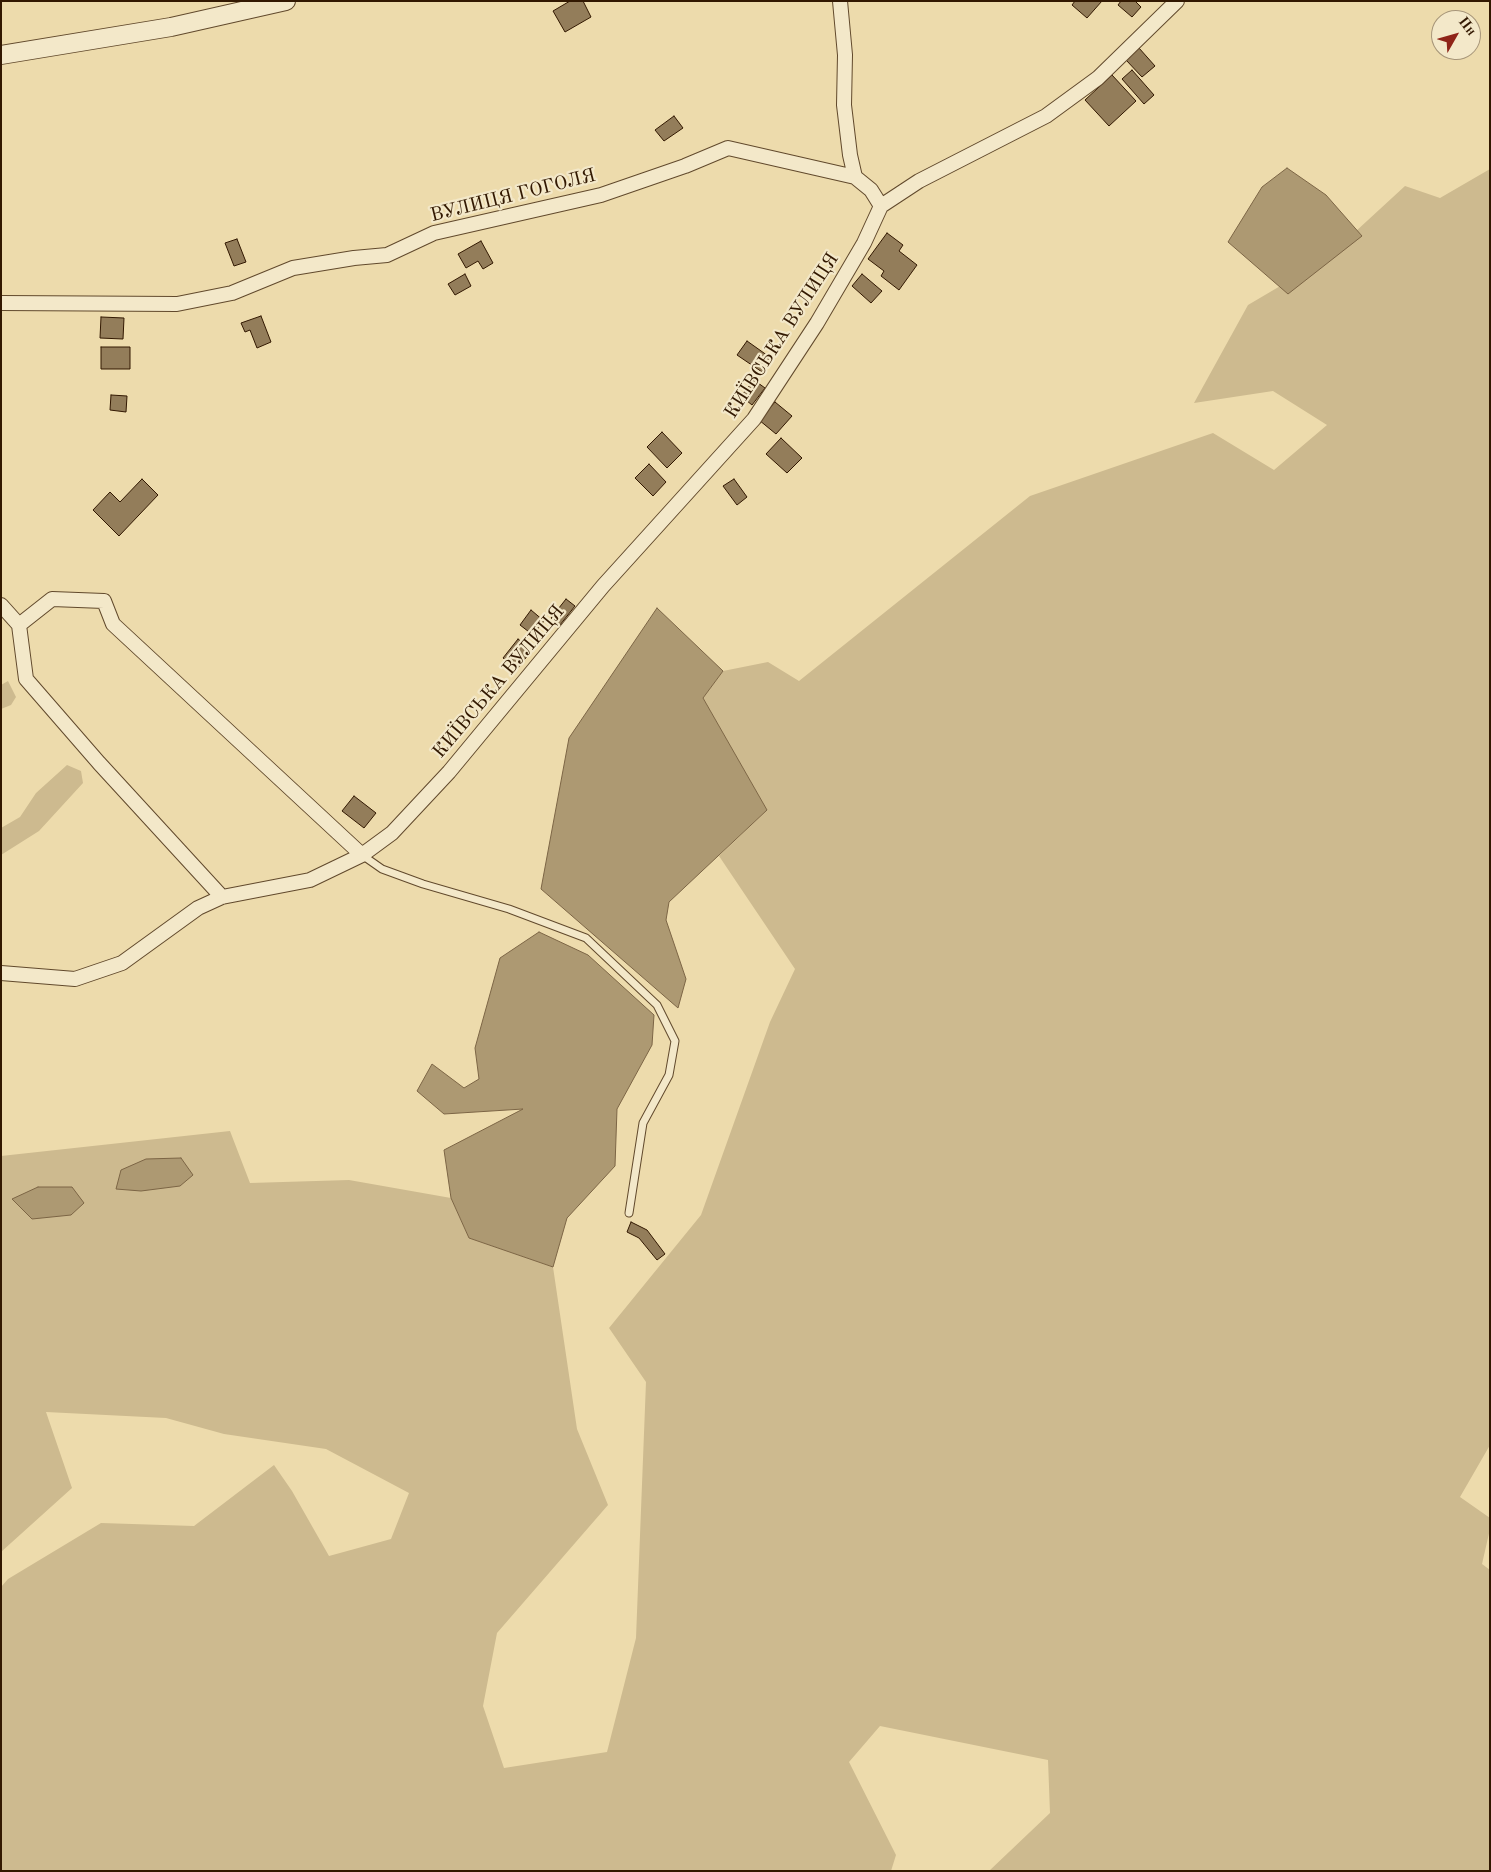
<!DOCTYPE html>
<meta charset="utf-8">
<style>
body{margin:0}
#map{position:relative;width:1491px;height:1872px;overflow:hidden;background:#eddbac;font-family:"Old Standard TT",serif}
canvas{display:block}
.frame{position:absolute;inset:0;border:2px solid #321801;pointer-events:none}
.north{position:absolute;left:1431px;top:10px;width:50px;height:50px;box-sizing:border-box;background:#f3e8c9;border:1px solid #a69579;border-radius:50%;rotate:52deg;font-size:14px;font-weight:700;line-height:20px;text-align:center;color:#321801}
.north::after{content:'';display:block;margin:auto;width:18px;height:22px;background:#8f2418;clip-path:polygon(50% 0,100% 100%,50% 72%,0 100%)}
</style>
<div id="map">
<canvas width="1491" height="1872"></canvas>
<div class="frame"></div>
<div class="north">Пн</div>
</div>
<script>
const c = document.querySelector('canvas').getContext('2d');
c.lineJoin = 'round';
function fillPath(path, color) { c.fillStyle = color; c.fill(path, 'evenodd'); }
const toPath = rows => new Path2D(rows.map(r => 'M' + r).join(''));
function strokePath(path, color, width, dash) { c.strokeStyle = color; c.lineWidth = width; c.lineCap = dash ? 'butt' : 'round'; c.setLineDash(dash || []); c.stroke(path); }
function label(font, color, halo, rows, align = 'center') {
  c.font = font + ' "Old Standard TT",serif'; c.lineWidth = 4.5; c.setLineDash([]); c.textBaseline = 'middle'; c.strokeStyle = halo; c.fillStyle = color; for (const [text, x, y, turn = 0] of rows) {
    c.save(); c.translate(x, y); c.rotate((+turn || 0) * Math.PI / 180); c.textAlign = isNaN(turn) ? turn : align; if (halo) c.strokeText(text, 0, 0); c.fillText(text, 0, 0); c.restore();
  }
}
fillPath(toPath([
 [1490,169,1490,1445,1460,1497,1490,1518,1490,1529,1482,1564,1490,1570,1490,1871,989,1871,1050,1813,1048,1760,880,1726,849,1762,896,1855,891,1871,1,1871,1,1587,8,1579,101,1523,194,1526,274,1465,292,1491,329,1556,391,1539,409,1493,326,1449,224,1434,166,1418,46,1412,72,1488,1,1552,1,1156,230,1131,250,1183,349,1180,451,1198,469,1238,553,1267,577,1429,608,1505,497,1633,483,1706,504,1768,607,1752,636,1638,646,1382,609,1328,701,1215,770,1022,795,969,719,856,767,810,703,698,723,671,768,662,799,681,1030,496,1213,433,1274,470,1327,425,1273,391,1194,403,1248,305,1304,272,1355,232,1405,186,1440,198],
 [8,681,16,697,11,705,1,709,1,685],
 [67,765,81,771,83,783,39,831,1,855,1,828,20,817,36,793]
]), '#cdba8f');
const water = toPath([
 [1287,168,1326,195,1362,236,1288,294,1228,242,1262,187,1287,168],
 [657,608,723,671,703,698,767,810,669,902,666,920,686,979,678,1008,541,889,569,738,657,608],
 [539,932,588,955,654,1015,652,1045,617,1109,615,1166,567,1218,553,1267,469,1238,451,1198,444,1150,523,1109,444,1114,417,1091,432,1064,464,1088,479,1079,475,1048,500,958,539,932],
 [181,1158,193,1175,180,1186,141,1191,116,1189,121,1170,146,1159,181,1158],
 [38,1187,72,1187,84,1203,71,1215,32,1219,12,1199,38,1187]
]);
fillPath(water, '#ad9972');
strokePath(water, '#7c6545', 1);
const building = toPath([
 [570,1,583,1,591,17,565,32,553,11,570,1],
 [1075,1,1102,1,1087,18,1072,5,1075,1],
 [1121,1,1135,1,1141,7,1132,17,1118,5,1121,1],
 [1139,48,1155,66,1142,77,1126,60,1139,48],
 [1132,70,1154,95,1144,104,1122,79,1132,70],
 [1112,75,1136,101,1109,126,1085,100,1112,75],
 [674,116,683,128,664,141,655,130,674,116],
 [887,233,903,245,899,251,917,265,899,290,881,276,884,271,868,259,887,233],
 [237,239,246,262,234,266,225,243,237,239],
 [481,241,493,263,483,269,478,261,466,268,458,254,481,241],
 [465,274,471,286,455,295,448,284,465,274],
 [862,274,882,291,871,303,852,286,862,274],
 [261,316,271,342,257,348,250,330,245,332,241,323,261,316],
 [101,317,124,318,123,339,100,338,101,317],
 [747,341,771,358,762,372,737,355,747,341],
 [101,347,130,347,130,369,101,369,101,347],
 [754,380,765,388,752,405,741,396,754,380],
 [111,395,127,396,126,412,110,410,111,395],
 [775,402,792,416,776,434,759,420,775,402],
 [662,432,682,453,667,468,647,447,662,432],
 [781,438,802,458,787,473,766,454,781,438],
 [649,464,666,482,653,496,635,478,649,464],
 [142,479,158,495,119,536,93,510,110,492,120,502,142,479],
 [734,479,747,497,737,505,723,486,734,479],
 [566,599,575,606,560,625,551,618,566,599],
 [531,610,544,621,533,635,520,625,531,610],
 [518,639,532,650,517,669,503,658,518,639],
 [354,796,376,813,364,828,342,811,354,796],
 [631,1222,647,1230,665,1254,657,1260,639,1238,627,1232,631,1222]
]);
fillPath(building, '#937d5a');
strokePath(building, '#321801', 1);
const service = toPath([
 [362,855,382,869,423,884,509,909,586,938,657,1005,675,1041,669,1075,643,1123,629,1213]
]);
const minor = toPath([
 [840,1,845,55,844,105,850,155,855,177,871,190,881,206],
 [1,303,177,304,232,293,293,268,354,258,387,255,434,233,601,195,685,166,728,148,855,177],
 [1,605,19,625],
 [19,625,52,599,104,601,113,624,362,855],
 [19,625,26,679,99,763,222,897],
 [1,973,75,979,122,963,198,908,222,897,310,880,362,855,392,833,449,772,603,586,754,419,817,323,864,243,881,206,919,181,1046,116,1098,78,1177,1]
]);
const tertiary = toPath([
 [1,55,171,27,286,1]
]);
strokePath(service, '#61492c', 9);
strokePath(minor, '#61492c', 16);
strokePath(tertiary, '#61492c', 20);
strokePath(service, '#f3e8c9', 7);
strokePath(minor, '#f3e8c9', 14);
strokePath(tertiary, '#f3e8c9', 18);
label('19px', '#321801', '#f3e8c9', [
 ["ВУЛИЦЯ ГОГОЛЯ",513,196,-14],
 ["КИЇВСЬКА ВУЛИЦЯ",782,336,-57],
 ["КИЇВСЬКА ВУЛИЦЯ",499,682,-50]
]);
</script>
